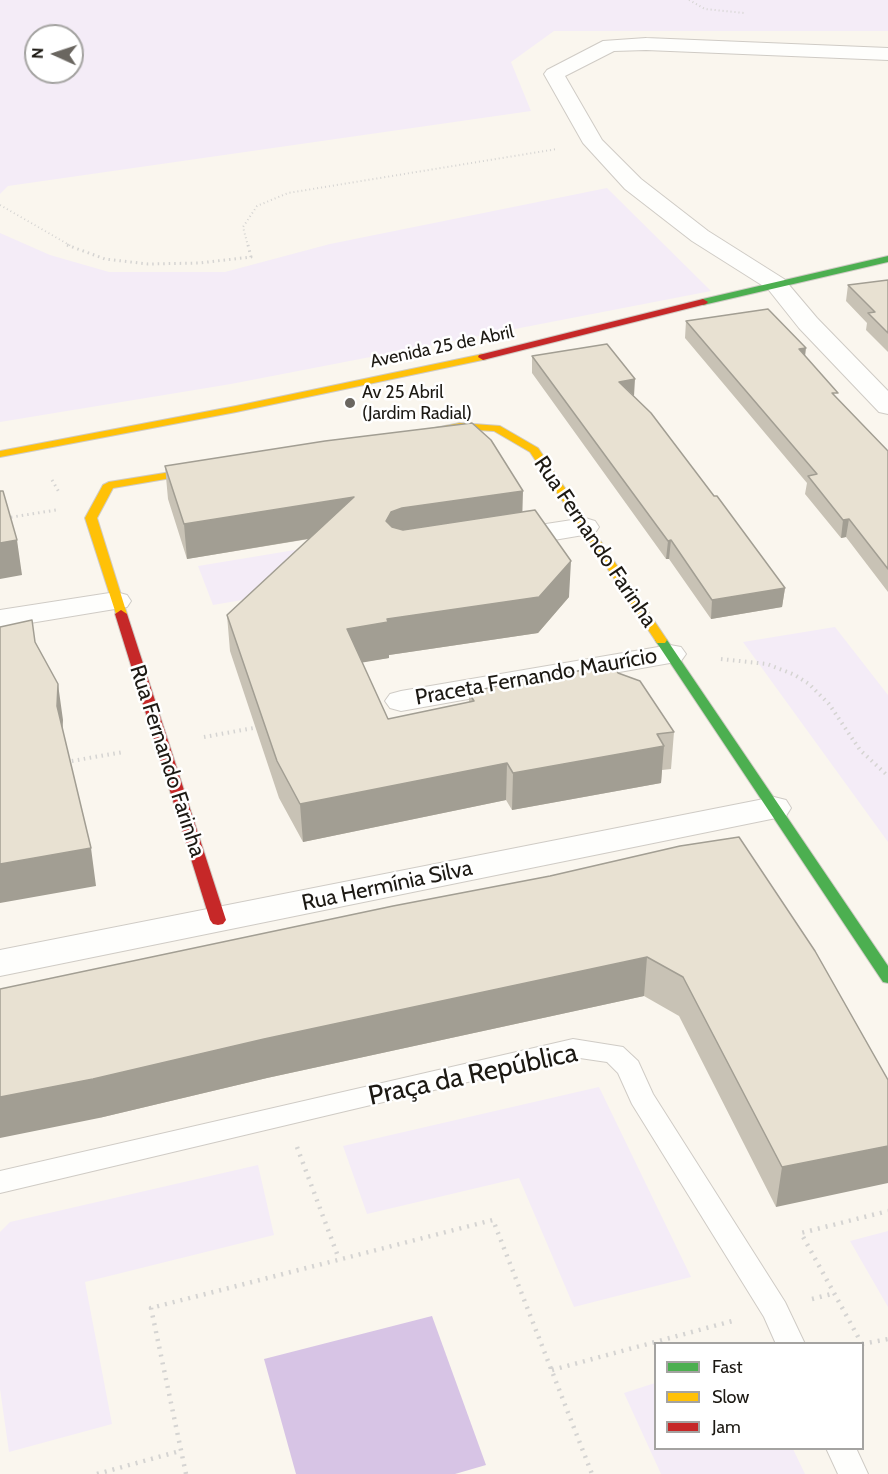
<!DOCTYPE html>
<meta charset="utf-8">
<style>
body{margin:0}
#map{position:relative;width:888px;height:1474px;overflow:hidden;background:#faf6ee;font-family:Cabin,sans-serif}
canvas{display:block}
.legend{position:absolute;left:654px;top:1342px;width:210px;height:108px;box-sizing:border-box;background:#fff;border:2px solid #a4a3a1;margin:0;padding:8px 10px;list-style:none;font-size:18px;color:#1c1913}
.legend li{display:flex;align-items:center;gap:12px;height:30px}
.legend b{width:30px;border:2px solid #a4a3a1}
.north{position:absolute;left:24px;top:24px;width:60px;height:60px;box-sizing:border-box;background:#fff;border:2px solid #a4a3a1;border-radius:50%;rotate:273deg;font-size:16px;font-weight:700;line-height:24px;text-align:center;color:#1c1913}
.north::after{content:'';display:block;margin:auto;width:21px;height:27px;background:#6a6660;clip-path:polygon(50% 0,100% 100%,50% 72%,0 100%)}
</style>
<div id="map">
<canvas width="888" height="1474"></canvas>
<ul class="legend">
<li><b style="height:8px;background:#4caf50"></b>Fast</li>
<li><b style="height:8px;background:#ffc107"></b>Slow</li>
<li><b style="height:8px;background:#c62828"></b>Jam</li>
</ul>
<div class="north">N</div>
</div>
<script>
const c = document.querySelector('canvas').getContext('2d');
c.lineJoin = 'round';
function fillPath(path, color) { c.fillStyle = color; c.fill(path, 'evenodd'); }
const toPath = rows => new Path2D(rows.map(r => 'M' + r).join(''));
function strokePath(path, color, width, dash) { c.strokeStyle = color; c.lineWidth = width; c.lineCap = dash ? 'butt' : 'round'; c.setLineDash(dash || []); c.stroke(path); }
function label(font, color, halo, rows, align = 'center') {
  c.font = font + ' Cabin,sans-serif'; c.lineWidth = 5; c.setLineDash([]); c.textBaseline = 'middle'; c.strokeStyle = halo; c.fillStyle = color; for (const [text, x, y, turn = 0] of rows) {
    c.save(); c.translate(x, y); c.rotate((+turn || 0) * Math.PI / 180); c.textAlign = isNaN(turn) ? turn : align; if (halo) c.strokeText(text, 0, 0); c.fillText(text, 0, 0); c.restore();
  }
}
fillPath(toPath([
 [0,0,888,0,888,31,554,31,511,62,531,111,8,186,0,194],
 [36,36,72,36,72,72,36,72],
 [607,188,711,291,231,384,0,422,0,233,50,255,109,272,225,272,330,244],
 [392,534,412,571,213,605,198,566],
 [835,627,888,695,888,842,743,642],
 [599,1087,691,1277,574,1307,519,1178,367,1214,343,1146],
 [258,1165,274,1235,85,1282,112,1424,9,1452,0,1389,0,1232,10,1222],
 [888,1231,888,1307,850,1241],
 [655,1383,656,1448,793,1449,805,1474,661,1474,624,1393]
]), '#f4ecf7');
fillPath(toPath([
 [432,1316,486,1465,455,1474,296,1474,264,1359]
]), '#d7c4e5');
const lane = toPath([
 [573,1039,623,1047,638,1061,653,1094,785,1302,805,1344,776,1344,764,1317,632,1104,618,1073,607,1062,573,1057,0,1193,0,1171,573,1039],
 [826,1448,856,1448,868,1474,838,1474,826,1448]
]);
const street = toPath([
 [646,38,888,48,888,60,646,50,614,51,565,76,602,140,641,179,708,231,784,279,817,318,888,391,888,414,879,412,799,328,768,289,692,241,625,189,583,143,544,74,547,70,603,41,646,38],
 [585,518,595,521,599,527,595,533,507,548,497,545,493,539,497,533,507,530,585,518],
 [116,592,127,595,131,601,127,607,0,628,0,610,116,592],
 [670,645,681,647,686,654,681,661,401,711,390,708,385,701,390,694,401,691,670,645],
 [774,797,786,800,791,808,786,816,0,976,0,950,774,797]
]);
const fast = toPath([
 [888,256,888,262,703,305,698,302,703,299,888,256],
 [661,636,667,640,888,966,888,983,883,982,655,640,661,636]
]);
const slow = toPath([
 [483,354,488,357,487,359,236,412,0,457,0,451,236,406,483,354],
 [460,423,500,426,538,448,667,640,665,643,657,643,530,452,494,431,460,429,434,434,429,431,430,429,460,423],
 [208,466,212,467,212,471,113,488,97,518,127,614,125,617,117,617,85,518,103,485,109,482,208,466]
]);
const jam = toPath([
 [703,299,708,302,706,304,483,360,478,357,479,355,703,299],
 [121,610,127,614,226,920,223,924,218,925,213,924,210,920,115,614,121,610]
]);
strokePath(lane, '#cfcbc5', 2);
strokePath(street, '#cfcbc5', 2);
strokePath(fast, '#cfcbc5', 2);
strokePath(slow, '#cfcbc5', 2);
strokePath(jam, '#cfcbc5', 2);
strokePath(toPath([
 [689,0,705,9,744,13],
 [0,205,71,246],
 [248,246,243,227,257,206,288,193,557,149]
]), '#d5d4d2', 2, [1, 3]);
strokePath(toPath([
 [67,245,105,259,148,264,199,263,251,257,248,245],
 [52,480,60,494],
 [0,519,56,510]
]), '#d5d4d2', 3, [1.5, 4]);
strokePath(toPath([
 [721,659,767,664,795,675,809,684,829,704,860,750,888,776],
 [204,737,259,727],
 [66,762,123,752]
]), '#d5d4d2', 4, [1.5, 4.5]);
strokePath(toPath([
 [297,1147,339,1259],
 [812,1299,835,1293],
 [862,1344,801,1233,888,1211],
 [862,1344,888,1339],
 [552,1370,736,1320],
 [97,1474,180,1451],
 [186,1474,151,1308,493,1220,592,1474]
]), '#d5d4d2', 4.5, [2, 6]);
fillPath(lane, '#fefefc');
fillPath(street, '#fefefc');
fillPath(fast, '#4caf50');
fillPath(slow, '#ffc107');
fillPath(jam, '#c62828');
fillPath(toPath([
 [888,280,888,352,866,330,867,323,846,301,848,285],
 [686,321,805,356,837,398,888,451,888,592,846,537,841,538,805,494,807,483,685,338],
 [532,356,634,396,714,496,785,588,782,607,711,619,669,559,666,559,532,373],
 [165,466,522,512,569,597,538,633,389,655,389,658,362,662,388,719,469,702,469,693,618,673,674,732,671,769,662,770,661,783,512,810,506,800,303,842,279,798,230,651,227,615,309,539,187,559,168,499],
 [550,876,888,1080,776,1207,679,1016,644,996,267,1078,99,1118]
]), '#c8c2b5');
fillPath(toPath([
 [806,348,804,365,799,349],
 [635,379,634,396,619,382],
 [523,491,522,525,403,543,386,521,391,512,402,508],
 [354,497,355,531,187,559,184,524],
 [849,519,846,537,841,538,843,520],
 [17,540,22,575,0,579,0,543],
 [671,540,669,559,666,559,668,541],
 [571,561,569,597,538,633,389,655,389,658,348,665,347,629,387,619],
 [785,588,782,607,711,619,712,600],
 [58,684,63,720,62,743,57,706],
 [664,746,661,783,512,810,513,773],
 [507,763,506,800,303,842,300,804],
 [91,848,96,886,0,903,0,864],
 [647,957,644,996,267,1078,99,1118,0,1138,0,1097,264,1039],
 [888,1146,888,1183,776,1207,782,1167]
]), '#a29e93');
const building = toPath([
 [888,280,888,333,868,313,875,312,848,285,888,280],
 [768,309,806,348,799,349,838,393,832,393,888,451,888,569,849,519,843,520,808,476,817,474,686,321,768,309],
 [607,344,635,379,619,382,651,413,714,496,717,496,785,588,712,600,671,540,668,541,532,356,607,344],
 [472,423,491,440,523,491,402,508,391,512,386,521,392,527,403,530,535,510,571,561,539,597,387,619,388,622,347,629,388,719,474,701,469,693,527,678,614,666,618,673,640,681,674,732,657,734,664,746,513,773,507,763,300,804,277,761,227,615,354,497,184,524,165,466,325,441,472,423],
 [0,491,3,491,17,540,0,543,0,491],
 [32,620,35,642,58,684,57,706,91,848,0,864,0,627,32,620],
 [739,837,815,951,888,1080,888,1146,782,1167,683,977,647,957,264,1039,93,1079,0,1097,0,989,393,906,550,876,680,846,739,837]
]);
fillPath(building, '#e8e1d2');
strokePath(building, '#a29e93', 1.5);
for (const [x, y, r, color] of [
 [350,403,6,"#6a6660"]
]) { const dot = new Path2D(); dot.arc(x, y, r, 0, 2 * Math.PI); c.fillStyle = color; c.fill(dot); strokePath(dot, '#fff', 2); }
label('18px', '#1c1913', '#fff', [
 ["Avenida 25 de Abril",442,347,-12]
]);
label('18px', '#1c1913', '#fff', [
 ["Av 25 Abril",362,393],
 ["(Jardim Radial)",362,414]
], 'left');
label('22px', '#1c1913', '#fff', [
 ["Rua Fernando Farinha",595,542,56],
 ["Praceta Fernando Maurício",536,677,-10],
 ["Rua Fernando Farinha",167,761,72],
 ["Rua Hermínia Silva",387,886,-12]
]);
label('27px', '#1c1913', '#fff', [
 ["Praça da República",473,1075,-12]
]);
</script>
